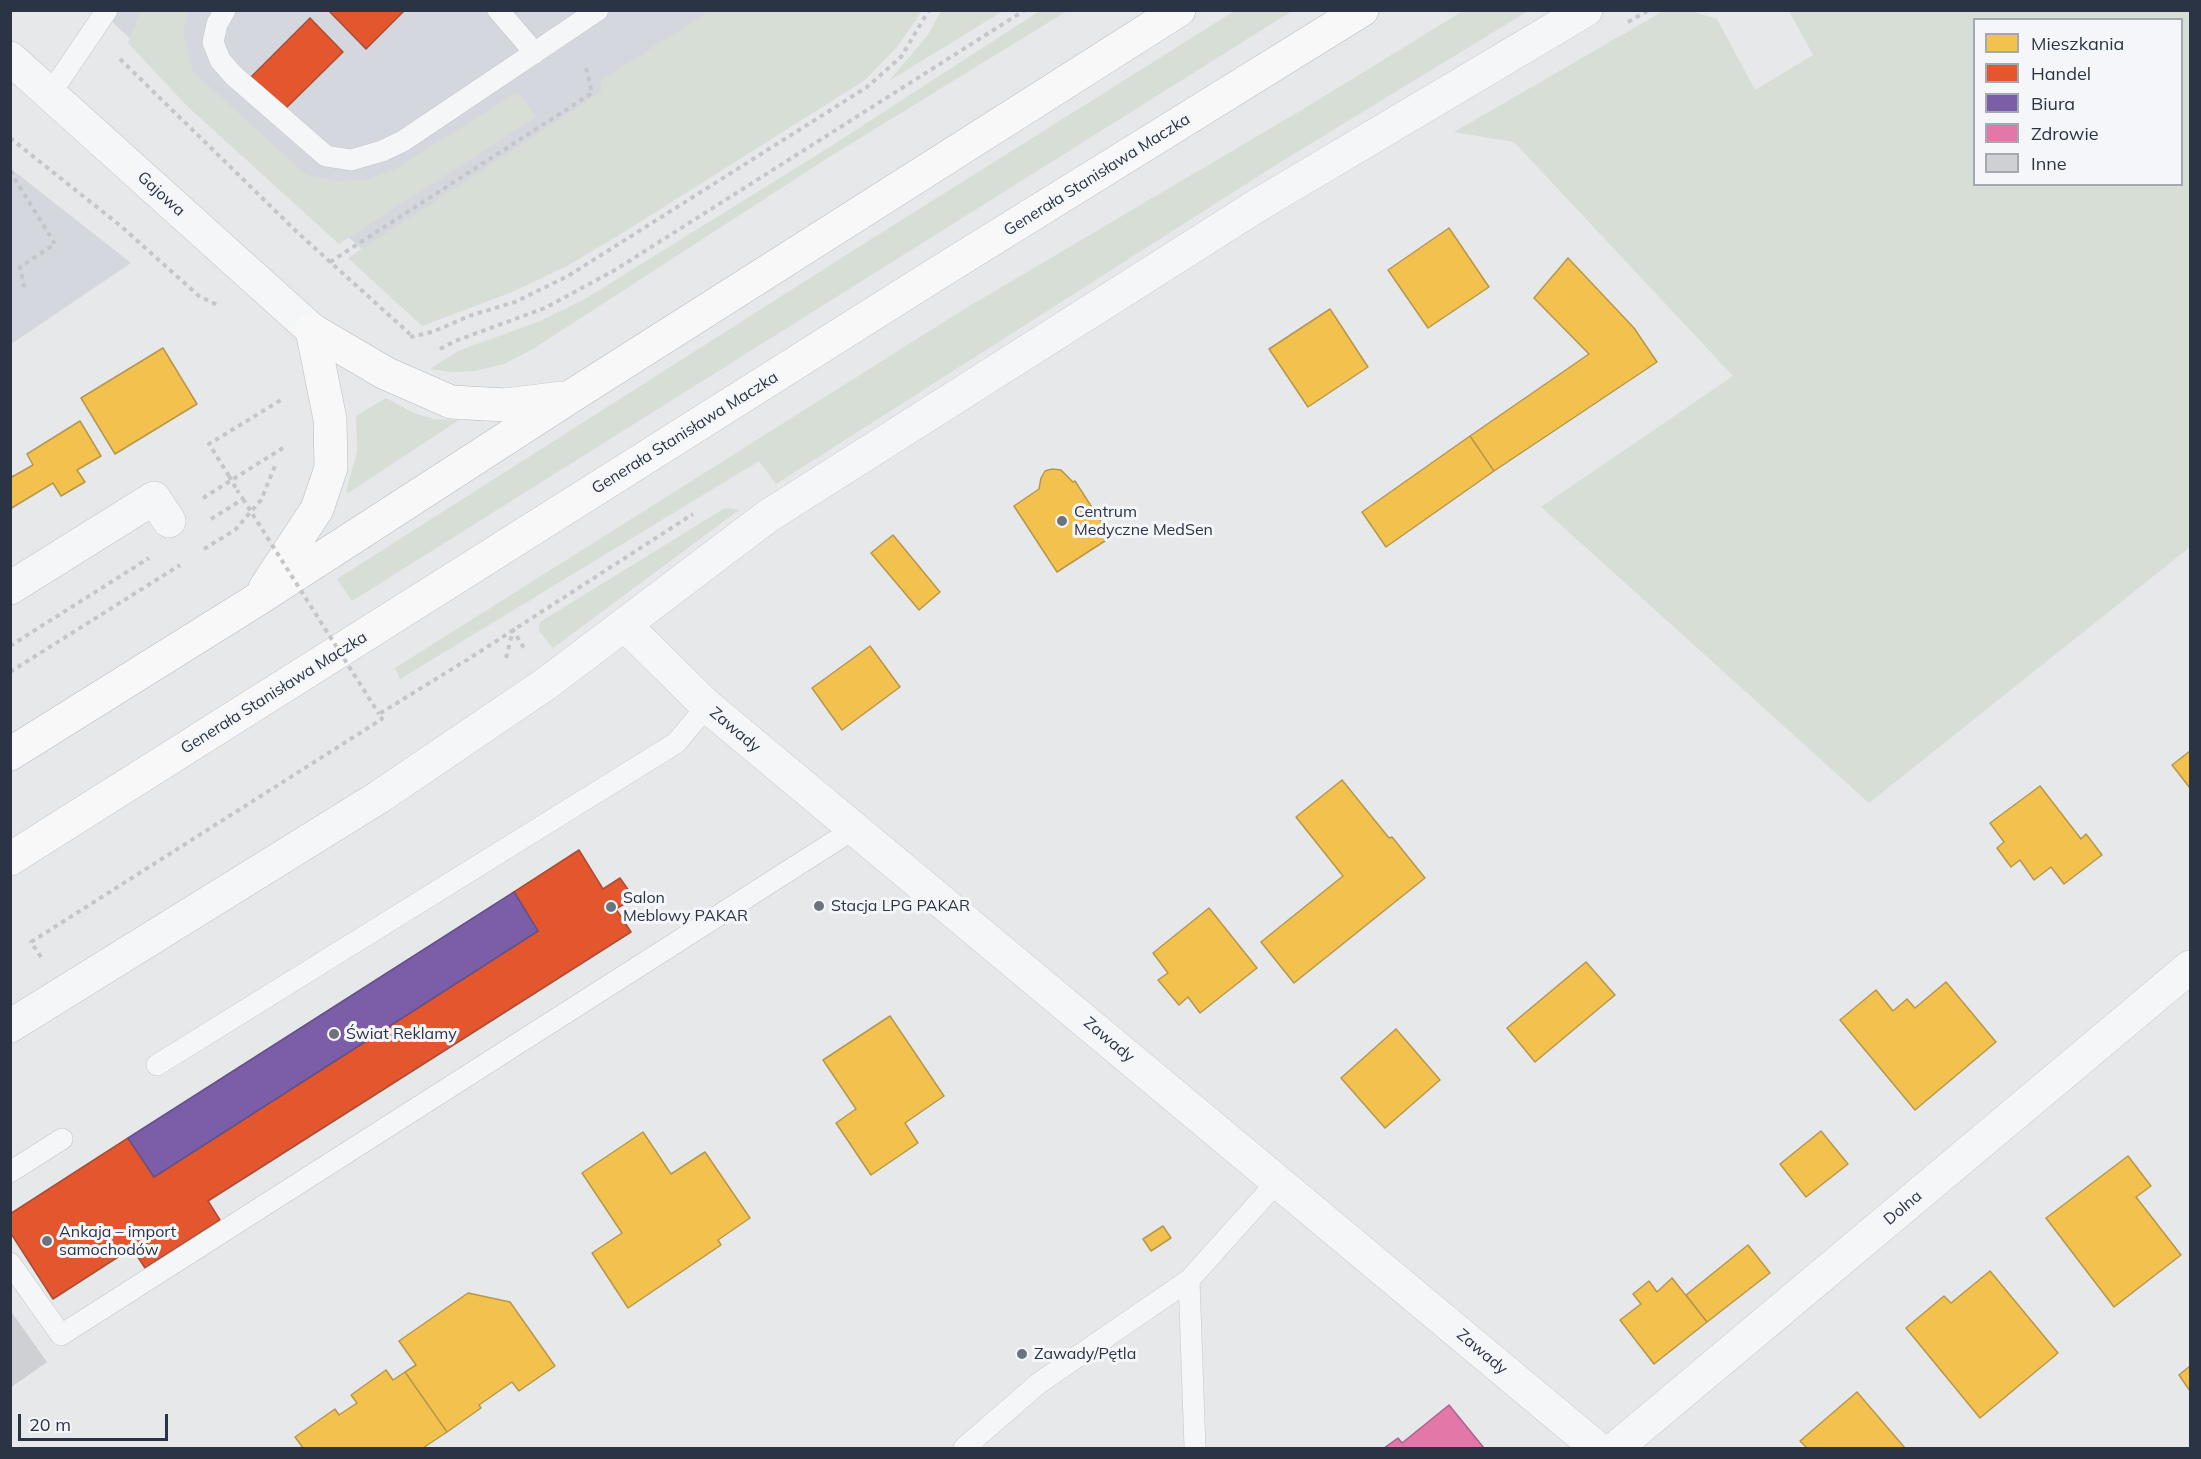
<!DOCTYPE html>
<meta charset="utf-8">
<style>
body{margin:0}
#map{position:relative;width:2201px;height:1459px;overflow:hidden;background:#e6e8ea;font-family:Mulish,sans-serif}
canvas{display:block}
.frame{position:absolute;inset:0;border:12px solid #2b3445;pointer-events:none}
.legend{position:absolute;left:1973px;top:18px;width:210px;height:168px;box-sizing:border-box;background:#f4f6f9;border:2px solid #a4a8b1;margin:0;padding:8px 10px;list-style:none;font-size:18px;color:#2b3445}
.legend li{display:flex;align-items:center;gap:12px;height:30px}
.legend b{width:30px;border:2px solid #a4a8b1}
.scale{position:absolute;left:18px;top:1414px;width:150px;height:27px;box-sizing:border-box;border:3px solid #2b3445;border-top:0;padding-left:8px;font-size:18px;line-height:21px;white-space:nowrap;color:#2b3445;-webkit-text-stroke:4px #f4f6f9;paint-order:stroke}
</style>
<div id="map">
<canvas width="2201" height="1459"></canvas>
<div class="frame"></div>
<ul class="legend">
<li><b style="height:16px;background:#f2c14e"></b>Mieszkania</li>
<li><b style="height:16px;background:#e4572e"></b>Handel</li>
<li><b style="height:16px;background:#7b5ea7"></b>Biura</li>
<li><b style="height:16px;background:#e377a8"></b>Zdrowie</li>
<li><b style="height:16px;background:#ced0d3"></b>Inne</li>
</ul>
<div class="scale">20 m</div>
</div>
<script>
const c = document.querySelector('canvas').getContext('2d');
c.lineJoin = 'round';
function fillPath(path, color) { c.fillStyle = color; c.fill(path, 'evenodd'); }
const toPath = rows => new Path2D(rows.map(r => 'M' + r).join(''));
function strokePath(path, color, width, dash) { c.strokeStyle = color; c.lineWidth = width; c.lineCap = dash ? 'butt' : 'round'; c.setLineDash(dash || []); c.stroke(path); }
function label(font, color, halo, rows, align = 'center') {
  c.font = font + ' Mulish,sans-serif'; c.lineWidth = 6; c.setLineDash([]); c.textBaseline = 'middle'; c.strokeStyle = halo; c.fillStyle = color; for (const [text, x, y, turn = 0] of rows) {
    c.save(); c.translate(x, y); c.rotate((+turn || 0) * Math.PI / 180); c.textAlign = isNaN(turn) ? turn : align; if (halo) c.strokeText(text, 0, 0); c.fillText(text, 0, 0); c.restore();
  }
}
fillPath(toPath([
 [100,11,863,11,409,292],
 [10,168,131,263,11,344,10,344]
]), '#d4d7dd');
fillPath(toPath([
 [710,10,922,11,897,47,865,80,621,234,567,266,512,292,422,326,348,258,601,92,601,81],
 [1041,10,1067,11,826,159,533,349,504,364,475,371,452,372,430,369,458,351,540,321,585,299,825,150],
 [1236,10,1292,11,352,601,337,579,854,250],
 [1665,10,1691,11,1717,19,1755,90,1813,55,1789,11,2190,11,2190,547,1869,803,1541,507,1733,376,1514,142,1454,132],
 [1974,20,2182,20,2182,184,1974,184],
 [140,11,189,11,183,31,193,71,305,174,334,181,364,180,393,170,518,92,536,117,339,244,187,106,128,43],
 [941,11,1003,11,889,81,928,35],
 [1463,11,1528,11,1279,163,776,484,759,461,400,679,395,668,966,308,1305,108],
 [386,398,414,413,434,419,458,420,456,422,348,493,346,492,357,452,356,416],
 [725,508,739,510,553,648,539,631,540,622]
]), '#d6ded6');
const homes = toPath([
 [1449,228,1489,287,1428,328,1388,270,1449,228],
 [1568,258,1634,328,1657,362,1494,471,1470,436,1589,354,1534,298,1568,258],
 [1330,309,1368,367,1308,407,1269,349,1330,309],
 [163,348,197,404,115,454,81,398,163,348],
 [80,421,101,456,77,470,85,482,61,496,53,483,10,509,10,478,33,465,27,454,80,421],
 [1470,436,1494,471,1386,547,1362,512,1470,436],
 [1052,469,1061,470,1073,482,1075,481,1111,537,1057,572,1014,506,1039,489,1041,478,1045,471,1052,469],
 [893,535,940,592,919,610,871,553,893,535],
 [870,646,900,687,842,730,812,688,870,646],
 [2190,751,2190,788,2172,765,2190,751],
 [1342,780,1389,838,1392,837,1425,878,1294,983,1261,942,1343,876,1296,817,1342,780],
 [2040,786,2081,839,2086,834,2102,855,2064,884,2051,867,2034,880,2020,860,2011,867,1997,848,2004,842,1990,823,2040,786],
 [1209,908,1257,968,1200,1013,1188,997,1179,1005,1158,980,1168,973,1153,953,1209,908],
 [1586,962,1615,995,1535,1062,1507,1028,1586,962],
 [1946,982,1996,1042,1915,1110,1840,1020,1876,990,1893,1011,1907,999,1915,1008,1946,982],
 [890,1016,944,1096,905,1123,918,1143,871,1175,836,1123,856,1109,823,1060,890,1016],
 [1396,1029,1440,1080,1385,1128,1341,1078,1396,1029],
 [1821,1131,1848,1164,1806,1197,1780,1164,1821,1131],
 [643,1132,671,1174,705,1152,750,1218,718,1240,721,1245,628,1308,592,1253,622,1233,582,1173,643,1132],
 [2128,1156,2151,1186,2136,1197,2181,1255,2114,1307,2046,1218,2128,1156],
 [1163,1226,1171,1238,1151,1251,1143,1239,1163,1226],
 [1748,1245,1770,1273,1707,1322,1686,1295,1748,1245],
 [1990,1271,2058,1353,1980,1418,1906,1328,1944,1296,1951,1303,1990,1271],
 [1672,1278,1707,1322,1654,1364,1620,1320,1641,1304,1633,1294,1649,1281,1657,1292,1672,1278],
 [468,1293,510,1302,555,1366,519,1391,512,1382,479,1405,481,1408,447,1432,405,1372,416,1365,399,1341,468,1293],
 [2190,1366,2190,1391,2179,1375,2190,1366],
 [386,1370,393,1380,405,1372,447,1432,423,1448,303,1448,295,1437,335,1409,339,1415,357,1403,351,1395,386,1370],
 [1857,1392,1905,1448,1807,1448,1800,1441,1857,1392]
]);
fillPath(homes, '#f2c14e');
strokePath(homes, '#b6974b', 1.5);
const shops = toPath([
 [328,10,405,10,366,49,328,10],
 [310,18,343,52,284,110,251,77,310,18],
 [579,850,603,889,620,878,634,898,616,909,631,932,208,1201,220,1220,145,1268,132,1248,53,1299,10,1232,10,1214,128,1138,154,1177,538,931,514,892,579,850]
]);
fillPath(shops, '#e4572e');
strokePath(shops, '#ac4c35', 1.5);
const offices = toPath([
 [514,892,538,931,154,1177,128,1138,514,892]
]);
fillPath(offices, '#7b5ea7');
strokePath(offices, '#63518a', 1.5);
const health = toPath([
 [1449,1405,1484,1448,1384,1448,1398,1438,1402,1443,1449,1405]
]);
fillPath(health, '#e377a8');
strokePath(health, '#ac638a', 1.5);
fillPath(toPath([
 [10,1310,47,1362,10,1388]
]), '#ced0d3');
const service = toPath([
 [225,10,217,24,213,42,220,60,234,76,326,156,351,160,382,151,403,141,598,10],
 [498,10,535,53],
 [50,94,107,10],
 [157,1065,676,743,707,706],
 [10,1172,62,1139],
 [10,1263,61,1335,854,829],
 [1189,1280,1195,1448],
 [964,1448,1039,1383,1189,1280,1278,1181]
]);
const minor = toPath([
 [10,588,154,498,169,521],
 [626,626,707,706,1597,1448],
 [10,1026,379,797,547,683,768,516,1258,205,1586,10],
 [1616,1448,2190,967]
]);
const tertiary = toPath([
 [10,58,312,330]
]);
const trunk = toPath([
 [312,330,385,373,451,402,505,405,562,398],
 [265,588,317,509,331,468,330,419,312,330],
 [10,754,258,599,570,397,1179,10],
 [10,859,933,276,1362,10]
]);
strokePath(service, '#c4c6c8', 22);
strokePath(minor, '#c4c6c8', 34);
strokePath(tertiary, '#c4c6c8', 34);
strokePath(trunk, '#b8bbbf', 34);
strokePath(toPath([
 [1628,22,1649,10],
 [120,59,297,232,410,334],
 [10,138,122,227,199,296,217,305],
 [10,171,55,244,20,267,25,291],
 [330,262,592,93,585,64],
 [410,337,432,332,472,315,515,302,568,276,867,87,901,57,929,10],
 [440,349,455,341,545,308,615,270,1025,10],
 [229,476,209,444,281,400],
 [203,498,286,446],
 [211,519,243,499,237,490],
 [204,549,235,530,261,500,275,466],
 [10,646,149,558],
 [506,658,513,630,524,648],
 [10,672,180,565],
 [41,957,31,942,382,719,379,714,470,658,693,514]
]), '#c5c6ca', 4, [4.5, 4.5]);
strokePath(service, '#f5f6f7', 21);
strokePath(minor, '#f5f6f7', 33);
strokePath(tertiary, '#f5f6f7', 33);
strokePath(trunk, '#f8f8f8', 33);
strokePath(toPath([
 [229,476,237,490],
 [243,499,379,714]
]), '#c5c6ca', 4, [4.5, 4.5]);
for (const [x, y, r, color] of [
 [1062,521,6,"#6c737f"],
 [819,906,6,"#6c737f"],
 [611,907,6,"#6c737f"],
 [334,1034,6,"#6c737f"],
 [47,1241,6,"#6c737f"],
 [1022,1354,6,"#6c737f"]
]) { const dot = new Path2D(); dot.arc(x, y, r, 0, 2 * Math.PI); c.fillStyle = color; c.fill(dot); strokePath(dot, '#f4f6f9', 2); }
label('16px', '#2b3445', '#f4f6f9', [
 ["Generała Stanisława Maczka",1097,175,-32],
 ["Gajowa",161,194,42],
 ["Generała Stanisława Maczka",685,433,-32],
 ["Generała Stanisława Maczka",274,693,-32],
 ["Zawady",735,730,40],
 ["Zawady",1109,1040,40],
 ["Dolna",1903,1208,-40],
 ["Zawady",1482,1352,40]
]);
label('16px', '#2b3445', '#f4f6f9', [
 ["Centrum",1074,512],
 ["Medyczne MedSen",1074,530],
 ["Salon",623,898],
 ["Meblowy PAKAR",623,916],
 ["Stacja LPG PAKAR",831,906],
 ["Świat Reklamy",346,1034],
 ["Ankaja – import",59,1232],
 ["samochodów",59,1250],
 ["Zawady/Pętla",1034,1354]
], 'left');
</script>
